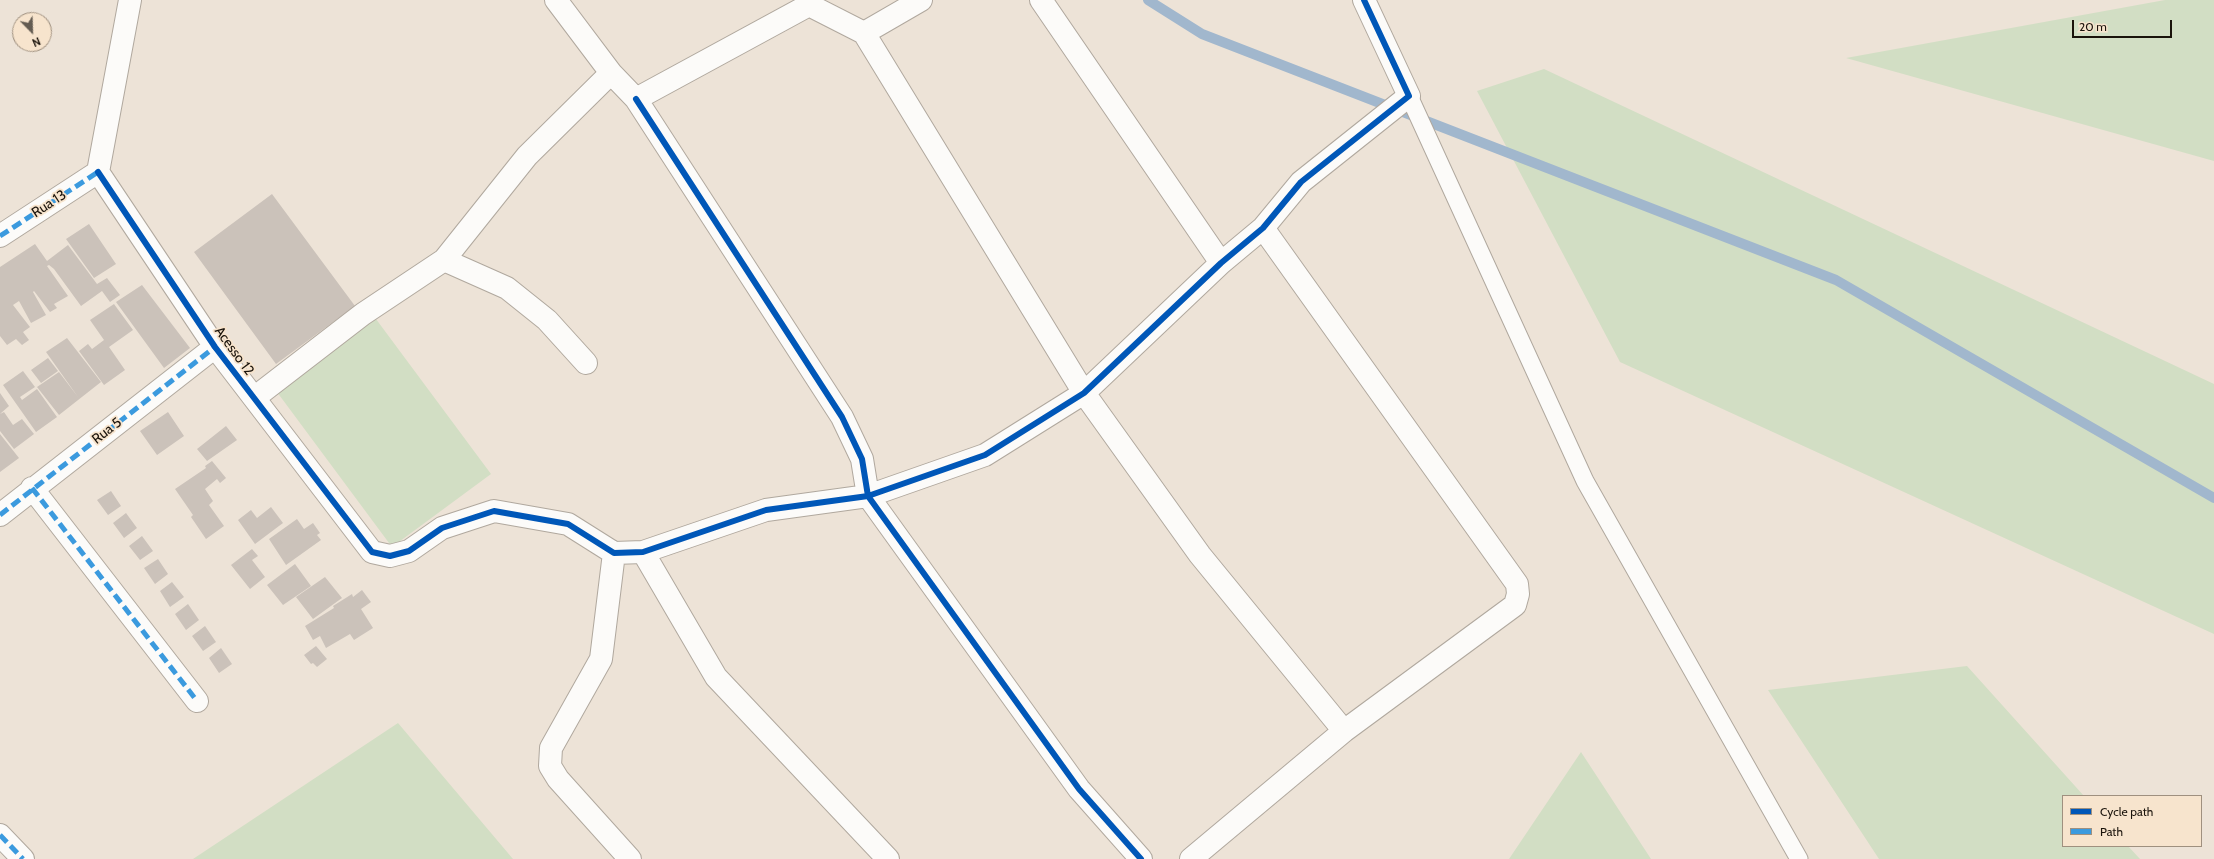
<!DOCTYPE html>
<style>
body{margin:0}
#map{position:relative;width:2214px;height:859px;overflow:hidden;background:#ede3d7;font-family:Cabin,sans-serif}
canvas{display:block}
.legend{position:absolute;left:2062px;top:795px;width:140px;height:52px;box-sizing:border-box;background:#f7e4cd;border:1px solid #9f907f;margin:0;padding:5px 7px;list-style:none;font-size:12px;color:#1a130b}
.legend li{display:flex;align-items:center;gap:8px;height:20px}
.legend b{width:20px;border:1px solid #9f907f}
.north{position:absolute;left:12px;top:12px;width:40px;height:40px;box-sizing:border-box;background:#f7e4cd;border:1px solid #9f907f;border-radius:50%;rotate:157deg;font-size:11px;font-weight:700;line-height:16px;text-align:center;color:#1a130b}
.north::after{content:'';display:block;margin:auto;width:14px;height:18px;background:#645c52;clip-path:polygon(50% 0,100% 100%,50% 72%,0 100%)}
.scale{position:absolute;left:2072px;top:20px;width:100px;height:18px;box-sizing:border-box;border:2px solid #1a130b;border-top:0;padding-left:5px;font-size:12px;line-height:14px;white-space:nowrap;color:#1a130b;-webkit-text-stroke:3px #f7e4cd;paint-order:stroke}
</style>
<div id="map">
<canvas width="2214" height="859"></canvas>
<ul class="legend">
<li><b style="height:5px;background:#0057b8"></b>Cycle path</li>
<li><b style="height:5px;background:#3b9ade"></b>Path</li>
</ul>
<div class="north">N</div>
<div class="scale">20 m</div>
</div>
<script>
const c = document.querySelector('canvas').getContext('2d');
c.lineJoin = 'round';
function fillPath(path, color) { c.fillStyle = color; c.fill(path, 'evenodd'); }
const toPath = rows => new Path2D(rows.map(r => 'M' + r).join(''));
function strokePath(path, color, width, dash) { c.strokeStyle = color; c.lineWidth = width; c.lineCap = dash ? 'butt' : 'round'; c.setLineDash(dash || []); c.stroke(path); }
function label(font, color, halo, rows, align = 'center') {
  c.font = font + ' Cabin,sans-serif'; c.lineWidth = 3.5; c.setLineDash([]); c.textBaseline = 'middle'; c.strokeStyle = halo; c.fillStyle = color; for (const [text, x, y, turn = 0] of rows) {
    c.save(); c.translate(x, y); c.rotate((+turn || 0) * Math.PI / 180); c.textAlign = isNaN(turn) ? turn : align; if (halo) c.strokeText(text, 0, 0); c.fillText(text, 0, 0); c.restore();
  }
}
fillPath(toPath([
 [2165,0,2214,0,2214,161,1846,58],
 [1544,69,2214,384,2214,634,1620,362,1477,91],
 [373,315,491,474,392,547,274,388],
 [1967,666,2084,796,2063,796,2063,846,2128,846,2140,859,1879,859,1768,690],
 [398,723,513,859,193,859],
 [1581,752,1651,859,1509,859]
]), '#d2dec4');
strokePath(toPath([
 [1148,0,1202,34,1836,280,2214,498]
]), '#a1b7cd', 10);
fillPath(toPath([
 [272,194,355,306,276,364,194,252],
 [89,224,116,264,94,278,66,239],
 [35,244,47,261,68,245,97,284,107,278,120,295,110,302,102,291,81,306,54,269,49,265,47,266,68,296,54,304,57,308,50,312,34,291,33,292,46,315,31,323,19,301,13,305,30,327,23,332,29,340,22,345,16,339,7,345,0,336,0,267],
 [142,285,190,348,164,368,116,302],
 [114,304,133,330,109,347,125,370,104,385,79,351,88,344,92,349,104,340,90,320],
 [67,338,101,382,59,415,37,387,59,372,78,397,46,352],
 [48,358,58,371,41,383,31,370],
 [23,371,35,387,20,397,22,400,37,389,57,417,36,432,3,385],
 [0,393,9,406,0,414],
 [4,412,13,425,22,419,34,434,14,449,0,431,0,414],
 [168,412,184,436,157,455,140,431],
 [226,426,237,440,207,461,197,449],
 [0,434,19,458,0,472],
 [212,461,226,478,220,483,217,479,205,489,213,501,209,505,224,526,206,539,191,517,193,515,175,489,206,468,205,466],
 [111,491,121,506,108,515,97,500],
 [271,507,283,523,255,544,238,520,251,510,257,518],
 [126,513,137,528,124,538,113,523],
 [297,519,304,529,313,523,320,533,317,535,321,540,286,565,269,539],
 [142,536,153,551,140,560,129,546],
 [252,549,258,556,252,560,265,577,250,589,231,565],
 [158,559,168,574,155,584,144,568],
 [295,564,311,586,283,605,267,585],
 [325,577,342,598,313,619,296,597],
 [172,582,184,597,170,607,160,591],
 [362,590,371,602,361,609,373,628,354,640,350,634,326,648,320,636,313,640,305,626,334,608,333,606,352,594,353,597],
 [188,604,199,620,186,630,175,614],
 [205,626,216,642,203,651,192,636],
 [316,646,327,659,317,667,313,663,311,664,304,655],
 [221,648,232,664,219,673,209,658]
]), '#cbc2ba');
const lane = toPath([
 [1409,96,1585,481,1799,859]
]);
const street = toPath([
 [556,0,611,73],
 [1041,0,1221,263],
 [864,33,1084,393,1200,555,1344,731],
 [636,99,842,417,862,459,868,496,1079,789,1141,859],
 [98,172,215,347,372,552,390,556,409,551,442,528,494,511,568,524,614,553,643,552,766,510,868,496,985,455,1084,393,1221,263,1263,228,1301,182,1409,96,1364,0],
 [98,172,130,0],
 [0,236,98,172],
 [444,260,507,288,547,320,586,363],
 [254,398,363,314,444,260,527,156,611,73,636,99,809,5,864,33,921,0],
 [32,488,197,701],
 [0,515,215,347],
 [643,552,716,677,888,859],
 [614,553,601,659,551,748,550,766,558,779,630,859],
 [0,835,23,859],
 [1191,859,1344,731,1515,605,1518,594,1517,584,1263,228]
]);
strokePath(lane, '#b0a89e', 19);
strokePath(street, '#b0a89e', 24);
strokePath(lane, '#fcfbf9', 17);
strokePath(street, '#fcfbf9', 22);
strokePath(toPath([
 [0,236,98,172],
 [32,488,197,701],
 [0,515,215,347],
 [0,835,23,859]
]), '#3b9ade', 5, [10, 5]);
strokePath(toPath([
 [636,99,842,417,862,459,868,496,1079,789,1141,859],
 [98,172,215,347,372,552,390,556,409,551,442,528,494,511,568,524,614,553,643,552,766,510,868,496,985,455,1084,393,1221,263,1263,228,1301,182,1409,96,1364,0]
]), '#0057b8', 6);
label('14px', '#1a130b', '#f7e4cd', [
 ["Rua 13",49,204,-33],
 ["Acesso 12",234,351,54],
 ["Rua 5",107,431,-38]
]);
</script>
